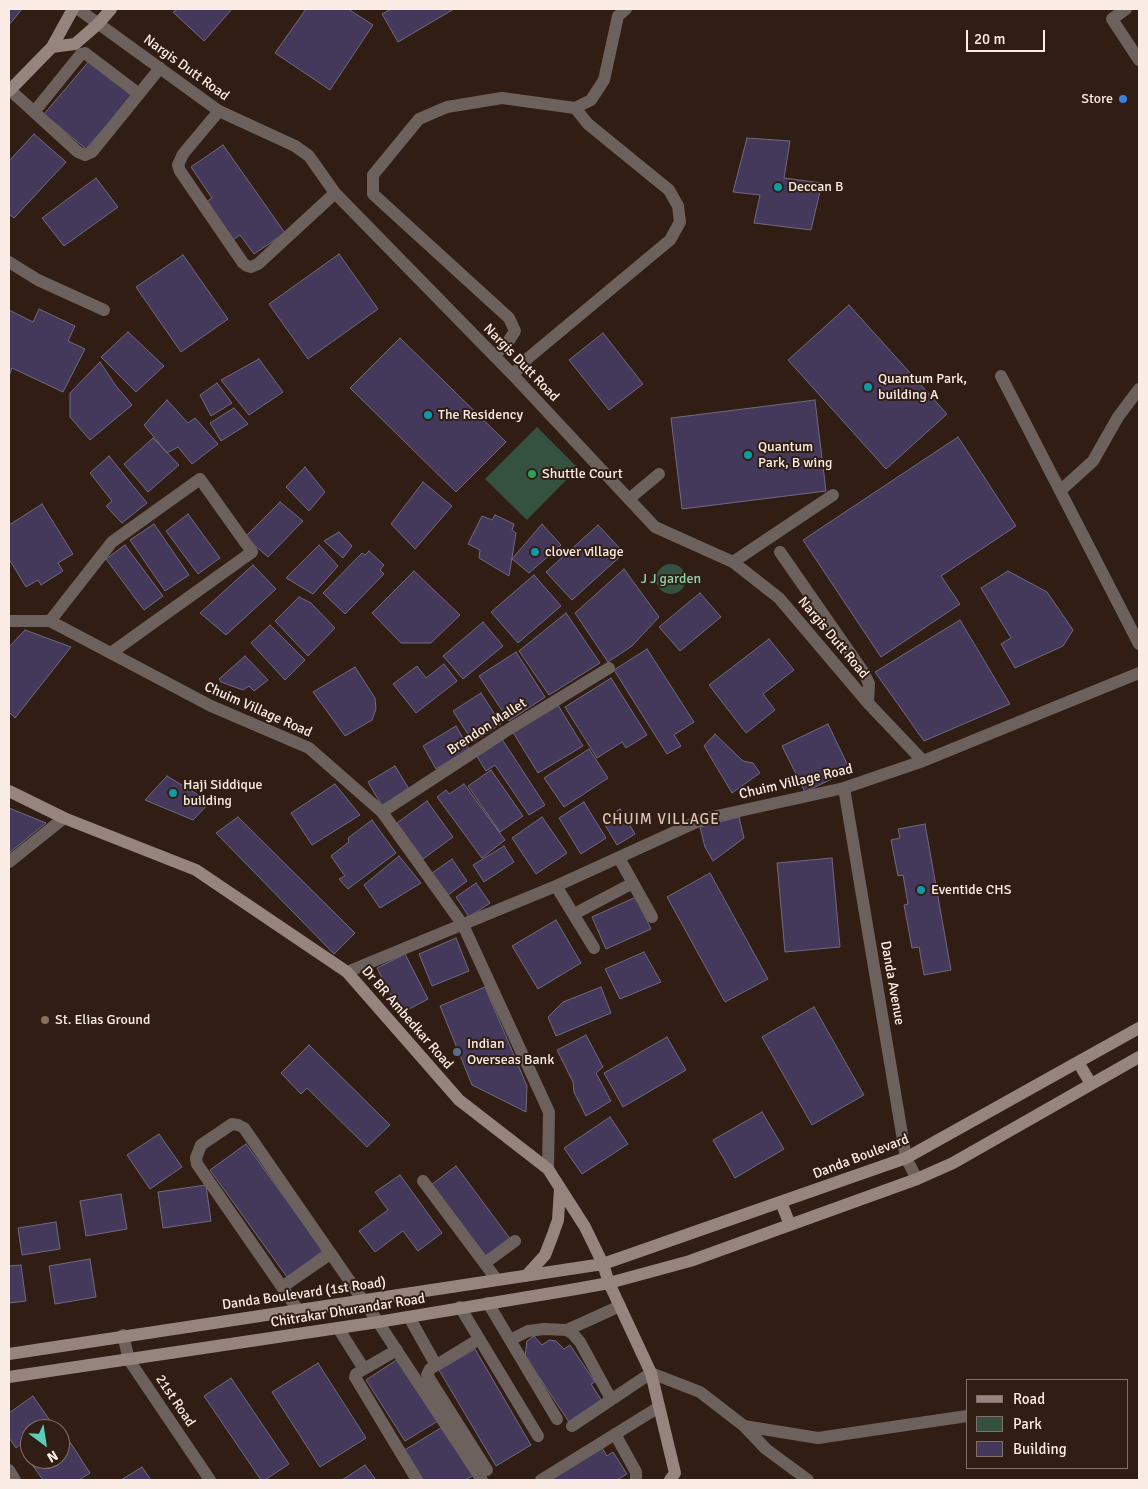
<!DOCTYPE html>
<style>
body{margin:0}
#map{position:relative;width:1148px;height:1489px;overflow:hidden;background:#301d13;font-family:Signika,sans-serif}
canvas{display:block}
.frame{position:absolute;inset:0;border:10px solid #fbede6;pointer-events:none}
.legend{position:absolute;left:966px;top:1379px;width:162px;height:90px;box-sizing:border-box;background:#301d13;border:1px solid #817067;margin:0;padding:6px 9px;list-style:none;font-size:15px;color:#fbede6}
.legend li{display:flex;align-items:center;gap:10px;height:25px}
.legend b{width:25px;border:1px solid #817067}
.north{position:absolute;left:20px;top:1419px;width:50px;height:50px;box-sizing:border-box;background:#301d13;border:1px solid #817067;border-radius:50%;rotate:149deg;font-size:14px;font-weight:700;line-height:20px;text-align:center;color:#fbede6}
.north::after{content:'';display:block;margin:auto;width:18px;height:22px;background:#5bcebb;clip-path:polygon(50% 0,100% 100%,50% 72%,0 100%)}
.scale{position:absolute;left:966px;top:30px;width:79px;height:22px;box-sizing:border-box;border:2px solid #fbede6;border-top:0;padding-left:6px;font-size:15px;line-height:18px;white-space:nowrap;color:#fbede6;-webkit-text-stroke:4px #301d13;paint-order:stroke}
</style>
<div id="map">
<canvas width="1148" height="1489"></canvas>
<div class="frame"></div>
<ul class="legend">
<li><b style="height:6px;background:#96847e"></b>Road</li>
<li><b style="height:14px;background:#355241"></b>Park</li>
<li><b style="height:14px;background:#44395b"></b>Building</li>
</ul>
<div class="north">N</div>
<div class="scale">20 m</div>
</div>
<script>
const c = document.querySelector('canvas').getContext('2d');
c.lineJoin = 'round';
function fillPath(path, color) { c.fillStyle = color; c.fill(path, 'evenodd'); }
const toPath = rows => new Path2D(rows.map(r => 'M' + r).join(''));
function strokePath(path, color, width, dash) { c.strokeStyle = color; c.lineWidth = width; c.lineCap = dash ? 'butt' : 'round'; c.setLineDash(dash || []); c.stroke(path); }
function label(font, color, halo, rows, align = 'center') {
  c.font = font + ' Signika,sans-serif'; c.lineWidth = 4; c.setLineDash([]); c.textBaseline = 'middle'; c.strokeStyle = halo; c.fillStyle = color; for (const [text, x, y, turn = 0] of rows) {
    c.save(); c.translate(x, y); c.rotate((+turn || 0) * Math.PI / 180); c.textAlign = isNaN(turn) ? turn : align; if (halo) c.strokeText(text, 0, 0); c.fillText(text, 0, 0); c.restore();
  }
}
fillPath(toPath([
 [537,427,578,468,527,520,485,479],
 '656 579a15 15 0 1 1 30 0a15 15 0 1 1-30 0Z'
]), '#355241');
const building = toPath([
 [9,9,22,9,9,25,9,9],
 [178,9,232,9,204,41,173,12,178,9],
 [306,9,348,9,373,25,330,90,275,53,306,9],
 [391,9,454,9,398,42,382,14,391,9],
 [90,60,132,96,86,149,44,114,90,60],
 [34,134,66,162,14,218,9,214,9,161,34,134],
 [747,138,790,141,784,178,822,183,811,230,754,223,760,195,733,192,747,138],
 [223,145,285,233,254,254,240,235,233,240,206,202,212,198,191,167,223,145],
 [96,178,118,207,64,246,42,218,96,178],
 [339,254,378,309,308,359,269,304,339,254],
 [183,255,228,319,181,352,136,287,183,255],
 [849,305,947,414,886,469,788,360,849,305],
 [39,309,75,326,68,341,85,349,63,392,12,368,9,376,9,310,33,322,39,309],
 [128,332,164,366,136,392,101,357,128,332],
 [603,333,643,384,609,410,569,360,603,333],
 [400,338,506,442,456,492,350,388,400,338],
 [259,359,283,392,249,415,221,380,259,359],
 [100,362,116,386,132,405,90,440,70,417,70,393,100,362],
 [217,383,232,403,211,416,200,395,217,383],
 [167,400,188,423,195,418,218,444,192,464,178,447,167,453,144,425,167,400],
 [815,400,826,491,682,509,671,418,815,400],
 [234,408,248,424,221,441,210,423,234,408],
 [958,437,1016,526,941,576,960,604,881,657,803,540,958,437],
 [153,438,179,465,148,492,124,464,153,438],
 [109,456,147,503,122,523,106,506,112,501,90,473,109,456],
 [305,467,325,492,309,511,286,487,305,467],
 [423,482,452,506,415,549,391,524,423,482],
 [280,502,303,521,268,557,245,537,280,502],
 [42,504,73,554,58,563,63,571,41,585,38,580,26,587,9,559,9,525,42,504],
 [188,514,220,558,198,574,166,531,188,514],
 [495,515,514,524,512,530,516,533,509,576,479,558,480,550,468,544,482,516,492,520,495,515],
 [154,524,189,575,165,591,130,540,154,524],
 [542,524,561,545,529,573,512,559,542,524],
 [598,525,624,553,572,600,546,572,598,525],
 [339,532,352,546,343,558,324,541,339,532],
 [125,545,163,596,144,610,106,559,125,545],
 [319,545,338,566,313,594,286,578,319,545],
 [369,551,384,565,380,570,384,574,345,614,323,593,362,553,365,555,369,551],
 [253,565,276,589,226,635,200,613,253,565],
 [624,569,659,617,632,646,608,662,575,613,624,569],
 [414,571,460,615,431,643,401,643,372,613,414,571],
 [1008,571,1047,592,1073,630,1063,646,1015,668,1001,644,1011,638,981,588,1008,571],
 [534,575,561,606,518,643,491,612,534,575],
 [700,593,721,617,680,651,659,627,700,593],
 [299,597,311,603,335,628,308,656,275,621,299,597],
 [566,613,600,663,549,695,519,651,566,613],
 [960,620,1010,704,924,741,875,672,960,620],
 [483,622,503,646,463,679,443,656,483,622],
 [270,625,305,660,285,680,251,643,270,625],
 [25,630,71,647,15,718,9,712,9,647,25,630],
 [769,639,794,670,763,694,775,710,746,733,709,685,769,639],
 [647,649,694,722,674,735,681,746,667,754,614,670,647,649],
 [516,652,545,697,509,721,479,676,516,652],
 [245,656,268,680,254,691,249,686,243,690,221,682,219,679,245,656],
 [444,664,457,681,416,713,393,684,417,666,426,678,444,664],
 [355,667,375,698,376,709,372,720,345,736,313,692,355,667],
 [611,678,647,735,626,748,622,742,597,758,565,707,611,678],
 [481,693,501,724,473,742,453,711,481,693],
 [556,702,583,746,538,773,511,729,556,702],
 [828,724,850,770,805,792,782,746,828,724],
 [456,726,469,749,436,769,423,746,456,726],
 [715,734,743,761,753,763,760,773,732,793,704,746,715,734],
 [500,736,545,805,529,815,495,765,486,771,475,753,500,736],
 [589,749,608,778,564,807,544,778,589,749],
 [395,766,409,789,382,806,368,782,395,766],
 [491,770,523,816,500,832,468,786,491,770],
 [167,776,210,802,193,820,145,800,167,776],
 [335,784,360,815,312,845,291,813,335,784],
 [464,784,505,840,482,858,437,797,446,790,449,794,464,784],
 [427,801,453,837,423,859,397,823,427,801],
 [584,802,606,838,581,854,559,818,584,802],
 [9,808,46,823,9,853,9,808],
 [620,809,635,834,617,845,602,820,620,809],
 [238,817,355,933,334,954,216,833,238,817],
 [542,817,567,853,536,874,512,838,542,817],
 [739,817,744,838,713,861,705,847,700,827,739,817],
 [372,820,396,853,348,889,339,879,345,876,331,856,349,842,348,838,372,820],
 [925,824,951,970,924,975,919,947,912,948,904,905,908,904,903,875,898,876,891,840,900,838,898,829,925,824],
 [504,846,514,862,484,882,473,865,504,846],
 [399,856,421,883,380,908,364,885,399,856],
 [832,858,840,947,785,952,777,863,832,858],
 [452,859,467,881,448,895,432,873,452,859],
 [710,873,768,979,725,1002,667,897,710,873],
 [476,883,490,903,469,917,456,897,476,883],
 [636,897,651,929,606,949,592,917,636,897],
 [556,920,581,963,538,989,512,946,556,920],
 [456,938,469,971,432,986,419,954,456,938],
 [644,952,661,982,620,999,605,969,644,952],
 [405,954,428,999,400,1014,377,968,405,954],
 [485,987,527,1086,526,1112,472,1085,440,1006,485,987],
 [601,987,611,1013,556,1036,548,1017,563,1002,601,987],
 [814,1007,864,1095,812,1125,762,1037,814,1007],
 [586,1035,603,1067,596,1073,611,1101,586,1116,574,1092,573,1082,557,1050,586,1035],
 [667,1037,686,1070,623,1107,604,1073,667,1037],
 [309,1045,390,1125,367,1147,307,1088,301,1094,281,1073,309,1045],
 [762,1112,784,1149,735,1178,713,1140,762,1112],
 [610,1117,628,1144,582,1174,564,1148,610,1117],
 [159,1134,182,1167,150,1189,127,1155,159,1134],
 [246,1144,323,1251,287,1277,210,1170,246,1144],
 [456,1166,511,1240,486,1259,431,1185,456,1166],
 [400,1175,442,1233,418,1251,403,1231,375,1252,359,1231,388,1210,375,1192,400,1175],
 [206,1185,211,1221,163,1228,158,1192,206,1185],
 [121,1194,127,1229,86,1236,80,1201,121,1194],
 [56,1222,60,1249,22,1255,18,1228,56,1222],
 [90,1259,96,1297,55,1304,49,1266,90,1259],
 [21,1265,26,1301,9,1303,9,1266,21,1265],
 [534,1336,542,1345,549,1340,556,1341,564,1349,570,1345,595,1382,591,1384,602,1401,569,1422,525,1356,527,1341,534,1336],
 [475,1349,531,1445,496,1466,439,1370,475,1349],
 [398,1359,438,1421,405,1441,366,1380,398,1359],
 [318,1363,366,1438,320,1467,272,1392,318,1363],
 [231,1378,289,1464,265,1480,261,1480,204,1396,231,1378],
 [33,1396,51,1422,41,1429,30,1429,30,1437,16,1448,9,1438,9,1413,33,1396],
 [444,1426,474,1475,465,1480,421,1480,403,1451,444,1426],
 [68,1439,90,1473,79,1480,43,1480,31,1463,37,1459,60,1459,60,1444,68,1439],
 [602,1448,607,1456,613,1452,627,1474,617,1480,548,1480,602,1448],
 [365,1465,376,1480,342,1480,365,1465],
 [142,1467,151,1480,121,1480,142,1467]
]);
fillPath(building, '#44395b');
strokePath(building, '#706a80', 1);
strokePath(toPath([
 [9,862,64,818]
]), '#6c615d', 12);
strokePath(toPath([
 [78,9,219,111,295,146,309,156,335,193,513,375,655,527,733,562,779,598,868,703,923,761],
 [1126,9,1112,19,1139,60],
 [10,90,78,152,85,155,92,152,160,68],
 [219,111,183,154,178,165,180,171,243,263,247,266,251,267,258,264,335,193],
 [34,112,81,54,85,53,139,94],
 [9,262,38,280,104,310],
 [494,356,508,342,515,331,509,318,373,194,373,175,419,119,447,107,502,98,575,108,591,100,604,80,618,16,626,9],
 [513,375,527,359,670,240,680,222,678,206,669,190,588,124,575,108],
 [1001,376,1139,644],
 [1060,491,1093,461,1118,417,1139,389],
 [629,499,659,474],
 [780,552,864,673,869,684,868,703],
 [733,562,833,495],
 [9,621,50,621,211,706,309,748,382,812,463,925,549,1112,548,1169],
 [50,621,112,542,200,479,252,552,111,653],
 [844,788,906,1158,917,1179],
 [382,812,506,731,609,668],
 [619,858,652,917],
 [556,886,594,948],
 [574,914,633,883],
 [347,972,556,886,703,819,844,788,923,761,1139,673],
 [423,1181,497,1280],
 [485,1263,515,1241],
 [282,1287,330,1254],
 [488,1303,557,1419],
 [460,1307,538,1436],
 [298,1310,197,1164,196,1158,201,1145,232,1124,238,1125,244,1128,378,1322,482,1480],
 [409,1317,436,1365],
 [338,1328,364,1369],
 [567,1330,620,1306],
 [123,1335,129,1360,210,1480],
 [479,1339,430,1369,427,1375,487,1470],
 [510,1340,528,1331,544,1329,567,1330,573,1334,580,1342,611,1399],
 [397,1350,364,1369,356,1374,355,1377,417,1480],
 [572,1426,651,1373,700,1392,744,1426,818,1438,967,1416],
 [744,1426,766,1449,808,1480],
 [615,1434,636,1472,636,1480],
 [9,1470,15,1480],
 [541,1480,659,1407]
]), '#6c615d', 12);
strokePath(toPath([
 [52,47,75,44,98,24,111,9],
 [9,91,52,47,73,9],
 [9,791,64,818,196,870,347,972,459,1100,548,1169,585,1227,603,1264,609,1283,651,1373,675,1473,670,1480],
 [1078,1062,1091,1084],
 [781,1202,790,1225],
 [526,1276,545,1255,552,1237,558,1220,560,1188],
 [9,1354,603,1264,906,1158,1139,1028],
 [9,1377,378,1322,576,1289,609,1283,690,1261,917,1179,953,1163,1139,1057]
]), '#96847e', 12);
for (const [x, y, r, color] of [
 [1123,99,5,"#3f7fe0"],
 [778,187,5,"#0f9aa8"],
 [868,387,5,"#0f9aa8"],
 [428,415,5,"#0f9aa8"],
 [748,455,5,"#0f9aa8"],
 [532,474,5,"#2e9e5b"],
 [535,552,5,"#0f9aa8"],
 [173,793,5,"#0f9aa8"],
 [921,890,5,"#0f9aa8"],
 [45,1020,5,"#8d6e63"],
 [457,1052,5,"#5c6f8a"]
]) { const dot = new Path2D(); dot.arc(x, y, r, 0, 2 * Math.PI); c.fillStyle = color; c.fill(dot); strokePath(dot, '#301d13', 2); }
label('14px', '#fbede6', '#301d13', [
 ["Nargis Dutt Road",186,68,36],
 ["Nargis Dutt Road",521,363,46],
 ["Nargis Dutt Road",833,638,50],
 ["Chuim Village Road",258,710,24],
 ["Brendon Mallet",487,727,-33],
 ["Chuim Village Road",796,782,-13],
 ["Danda Avenue",892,983,80],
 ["Dr BR Ambedkar Road",407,1018,49],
 ["Danda Boulevard",861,1157,-21],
 ["Danda Boulevard (1st Road)",304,1294,-8],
 ["Chitrakar Dhurandar Road",348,1311,-9],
 ["21st Road",175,1401,56]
]);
label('14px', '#fbede6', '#301d13', [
 ["Store",1113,99,"right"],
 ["Deccan B",788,187],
 ["Quantum Park,",878,379],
 ["building A",878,395],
 ["The Residency",438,415],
 ["Quantum",758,447],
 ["Park, B wing",758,463],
 ["Shuttle Court",542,474],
 ["clover village",545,552],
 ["Haji Siddique",183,785],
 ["building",183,801],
 ["Eventide CHS",931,890],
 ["St. Elias Ground",55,1020],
 ["Indian",467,1044],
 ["Overseas Bank",467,1060]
], 'left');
label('14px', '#91d5ad', '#301d13', [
 ["J J garden",671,579]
]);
c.letterSpacing = '1px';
label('15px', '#ddc3b6', '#301d13', [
 ["CHUIM VILLAGE",661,820]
]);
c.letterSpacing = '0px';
</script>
